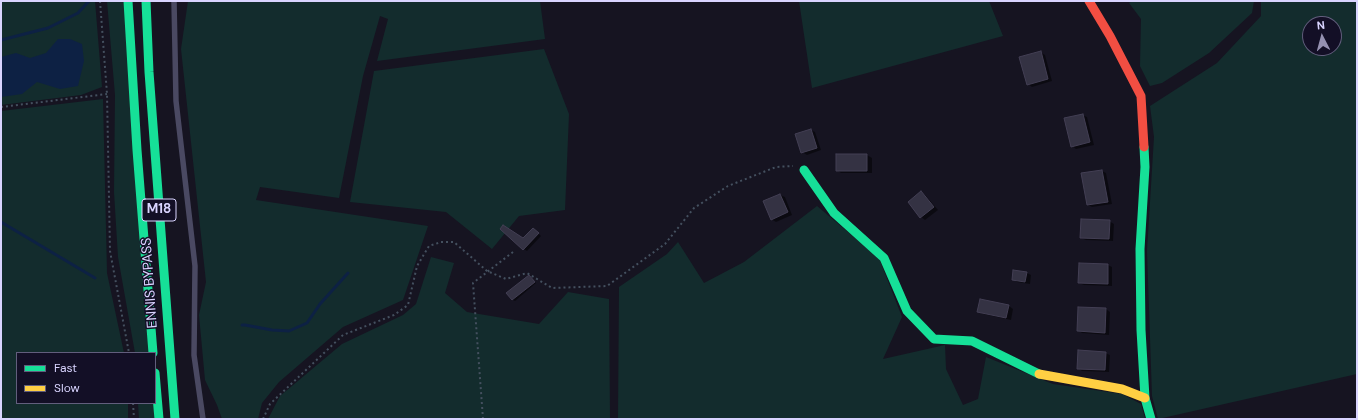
<!DOCTYPE html>
<style>
body{margin:0}
#map{position:relative;width:1358px;height:420px;overflow:hidden;background:#161421;font-family:"DM Sans",sans-serif}
canvas{display:block}
.frame{position:absolute;inset:0;border:2px solid #d9d4ff;pointer-events:none}
.legend{position:absolute;left:16px;top:352px;width:140px;height:52px;box-sizing:border-box;background:#130f26;border:1px solid #625e7d;margin:0;padding:5px 7px;list-style:none;font-size:12px;color:#d9d4ff}
.legend li{display:flex;align-items:center;gap:8px;height:20px}
.legend b{width:20px;border:1px solid #625e7d}
.north{position:absolute;left:1302px;top:16px;width:40px;height:40px;box-sizing:border-box;background:#130f26;border:1px solid #625e7d;border-radius:50%;rotate:354deg;font-size:11px;font-weight:700;line-height:16px;text-align:center;color:#d9d4ff}
.north::after{content:'';display:block;margin:auto;width:14px;height:18px;background:#9591b1;clip-path:polygon(50% 0,100% 100%,50% 72%,0 100%)}
</style>
<div id="map">
<canvas width="1358" height="420"></canvas>
<div class="frame"></div>
<ul class="legend">
<li><b style="height:5px;background:#16e098"></b>Fast</li>
<li><b style="height:5px;background:#ffcf43"></b>Slow</li>
</ul>
<div class="north">N</div>
</div>
<script>
const c = document.querySelector('canvas').getContext('2d');
c.lineJoin = 'round';
function fillPath(path, color) { c.fillStyle = color; c.fill(path, 'evenodd'); }
const toPath = rows => new Path2D(rows.map(r => 'M' + r).join(''));
function strokePath(path, color, width, dash) { c.strokeStyle = color; c.lineWidth = width; c.lineCap = dash ? 'butt' : 'round'; c.setLineDash(dash || []); c.stroke(path); }
function label(font, color, halo, rows, align = 'center') {
  c.font = font + ' "DM Sans",sans-serif'; c.lineWidth = 3; c.setLineDash([]); c.textBaseline = 'middle'; c.strokeStyle = halo; c.fillStyle = color; for (const [text, x, y, turn = 0] of rows) {
    c.save(); c.translate(x, y); c.rotate((+turn || 0) * Math.PI / 180); c.textAlign = isNaN(turn) ? turn : align; if (halo) c.strokeText(text, 0, 0); c.fillText(text, 0, 0); c.restore();
  }
}
fillPath(toPath([
 [1,1,95,1,102,87,81,95,1,105],
 [107,1,131,1,151,353,135,353,118,257,114,192,115,95],
 [188,1,540,1,545,39,377,61,388,19,380,16,363,76,339,198,260,187,256,200,428,226,403,300,343,327,279,382,262,403,258,419,222,419,217,405,205,380,199,315,206,282,181,49],
 [799,1,989,1,1003,36,812,88],
 [1132,1,1254,1,1252,13,1209,53,1162,83,1150,86,1140,66,1141,19,1129,3],
 [1261,1,1357,1,1357,374,1158,419,1152,396,1147,251,1154,137,1150,106,1217,63,1261,16],
 [1310,24,1334,24,1334,48,1310,48],
 [544,49,569,114,565,210,519,216,492,249,446,212,350,202,374,71],
 [103,99,107,273,124,353,17,353,17,403,128,403,128,419,1,419,1,111],
 [817,206,879,258,902,317,883,359,945,345,946,369,963,405,978,399,986,357,1053,384,1122,394,1141,404,1145,419,618,419,619,287,667,254,678,242,704,283,744,262],
 [431,257,454,263,445,293,467,312,539,324,568,292,609,299,610,419,268,419,280,396,342,344,403,315,416,304],
 [138,403,154,403,155,419,139,419]
]), '#132c2d');
fillPath(toPath([
 [58,39,70,39,82,44,84,61,78,86,60,89,37,82,22,94,1,97,1,57,16,53,30,58,46,53]
]), '#0d2144');
fillPath(toPath([
 [1040,52,1045,55,1052,81,1032,87,1028,84],
 [1082,115,1087,117,1094,145,1076,149,1072,146],
 [811,130,815,132,821,150,807,155,802,152],
 [837,155,867,155,872,158,872,173,841,173,837,170],
 [1102,171,1106,173,1112,204,1092,207,1088,205],
 [921,192,925,195,938,210,925,220,921,217],
 [780,195,785,197,792,215,776,222,771,219],
 [1109,221,1114,224,1113,241,1086,240,1081,238],
 [536,231,541,236,527,251,524,249,523,239],
 [1108,265,1112,267,1112,286,1084,285,1079,283],
 [1027,273,1031,275,1030,284,1017,282,1013,279],
 [529,276,536,283,515,301,513,300,508,293],
 [1009,306,1013,309,1011,320,983,314,978,311],
 [1106,309,1110,312,1109,335,1082,333,1078,330],
 [1105,353,1110,355,1109,372,1082,371,1078,368]
]), '#0007');
strokePath(toPath([
 [1,40,48,28,78,13,89,1],
 [1,222,95,278],
 [242,325,245,325,272,330,289,331,307,323,320,304,348,273]
]), '#0d2144', 3);
const building = toPath([
 [1041,51,1048,79,1027,85,1019,57,1041,51],
 [1083,114,1090,142,1071,147,1064,118,1083,114],
 [811,129,817,148,801,153,795,134,811,129],
 [836,154,867,154,867,171,836,171,836,154],
 [1102,170,1108,202,1087,205,1081,173,1102,170],
 [921,191,934,207,920,218,908,202,921,191],
 [780,194,788,212,771,220,763,201,780,194],
 [1081,219,1110,220,1109,239,1080,238,1081,219],
 [503,225,523,238,533,228,539,233,523,250,500,229,503,225],
 [1079,263,1108,264,1108,284,1078,283,1079,263],
 [1013,270,1027,272,1025,282,1012,280,1013,270],
 [529,275,535,282,512,300,506,293,529,275],
 [980,299,1009,305,1006,318,977,312,980,299],
 [1078,307,1106,308,1105,333,1077,331,1078,307],
 [1078,350,1106,352,1105,370,1077,369,1078,350]
]);
fillPath(building, '#343243');
strokePath(building, '#433f54', 1);
strokePath(toPath([
 [100,1,107,94,110,251,129,353],
 [1,107,107,94],
 [133,403,134,419],
 [263,419,270,404,343,335,394,315,408,305,417,266,429,246,441,242,454,242,487,271,506,279,527,273,552,288,607,286,665,244,694,208,728,186,776,167,793,166],
 [483,419,473,283,513,252]
]), '#44505f', 2, [2, 3]);
strokePath(toPath([
 [174,1,176,101,195,266,194,355,203,419]
]), '#4a4962', 5.5);
strokePath(toPath([
 [128,1,137,150,153,353],
 [146,1,149,72,175,419],
 [1144,147,1145,167,1140,249,1141,330,1145,398,1151,419],
 [804,170,834,213,884,258,907,311,934,339,972,341,1039,374],
 [155,373,159,419]
]), '#16e098', 9);
strokePath(toPath([
 [1039,374,1122,389,1145,398]
]), '#ffcf43', 9);
strokePath(toPath([
 [1089,1,1110,36,1141,96,1144,147]
]), '#f24e42', 9);
for (const [x, y, w] of [
 [159,210,34]
]) { const box = new Path2D(); box.roundRect(x - w / 2, y - 11, w, 22, 3); c.fillStyle = '#130f26'; c.fill(box); strokePath(box, '#d9d4ff', 1); }
label('bold 13px', '#d9d4ff', null, [
 ["M18",159,210]
]);
label('14px', '#d9d4ff', '#130f26', [
 ["ENNIS BYPASS",150,283,-94]
]);
</script>
